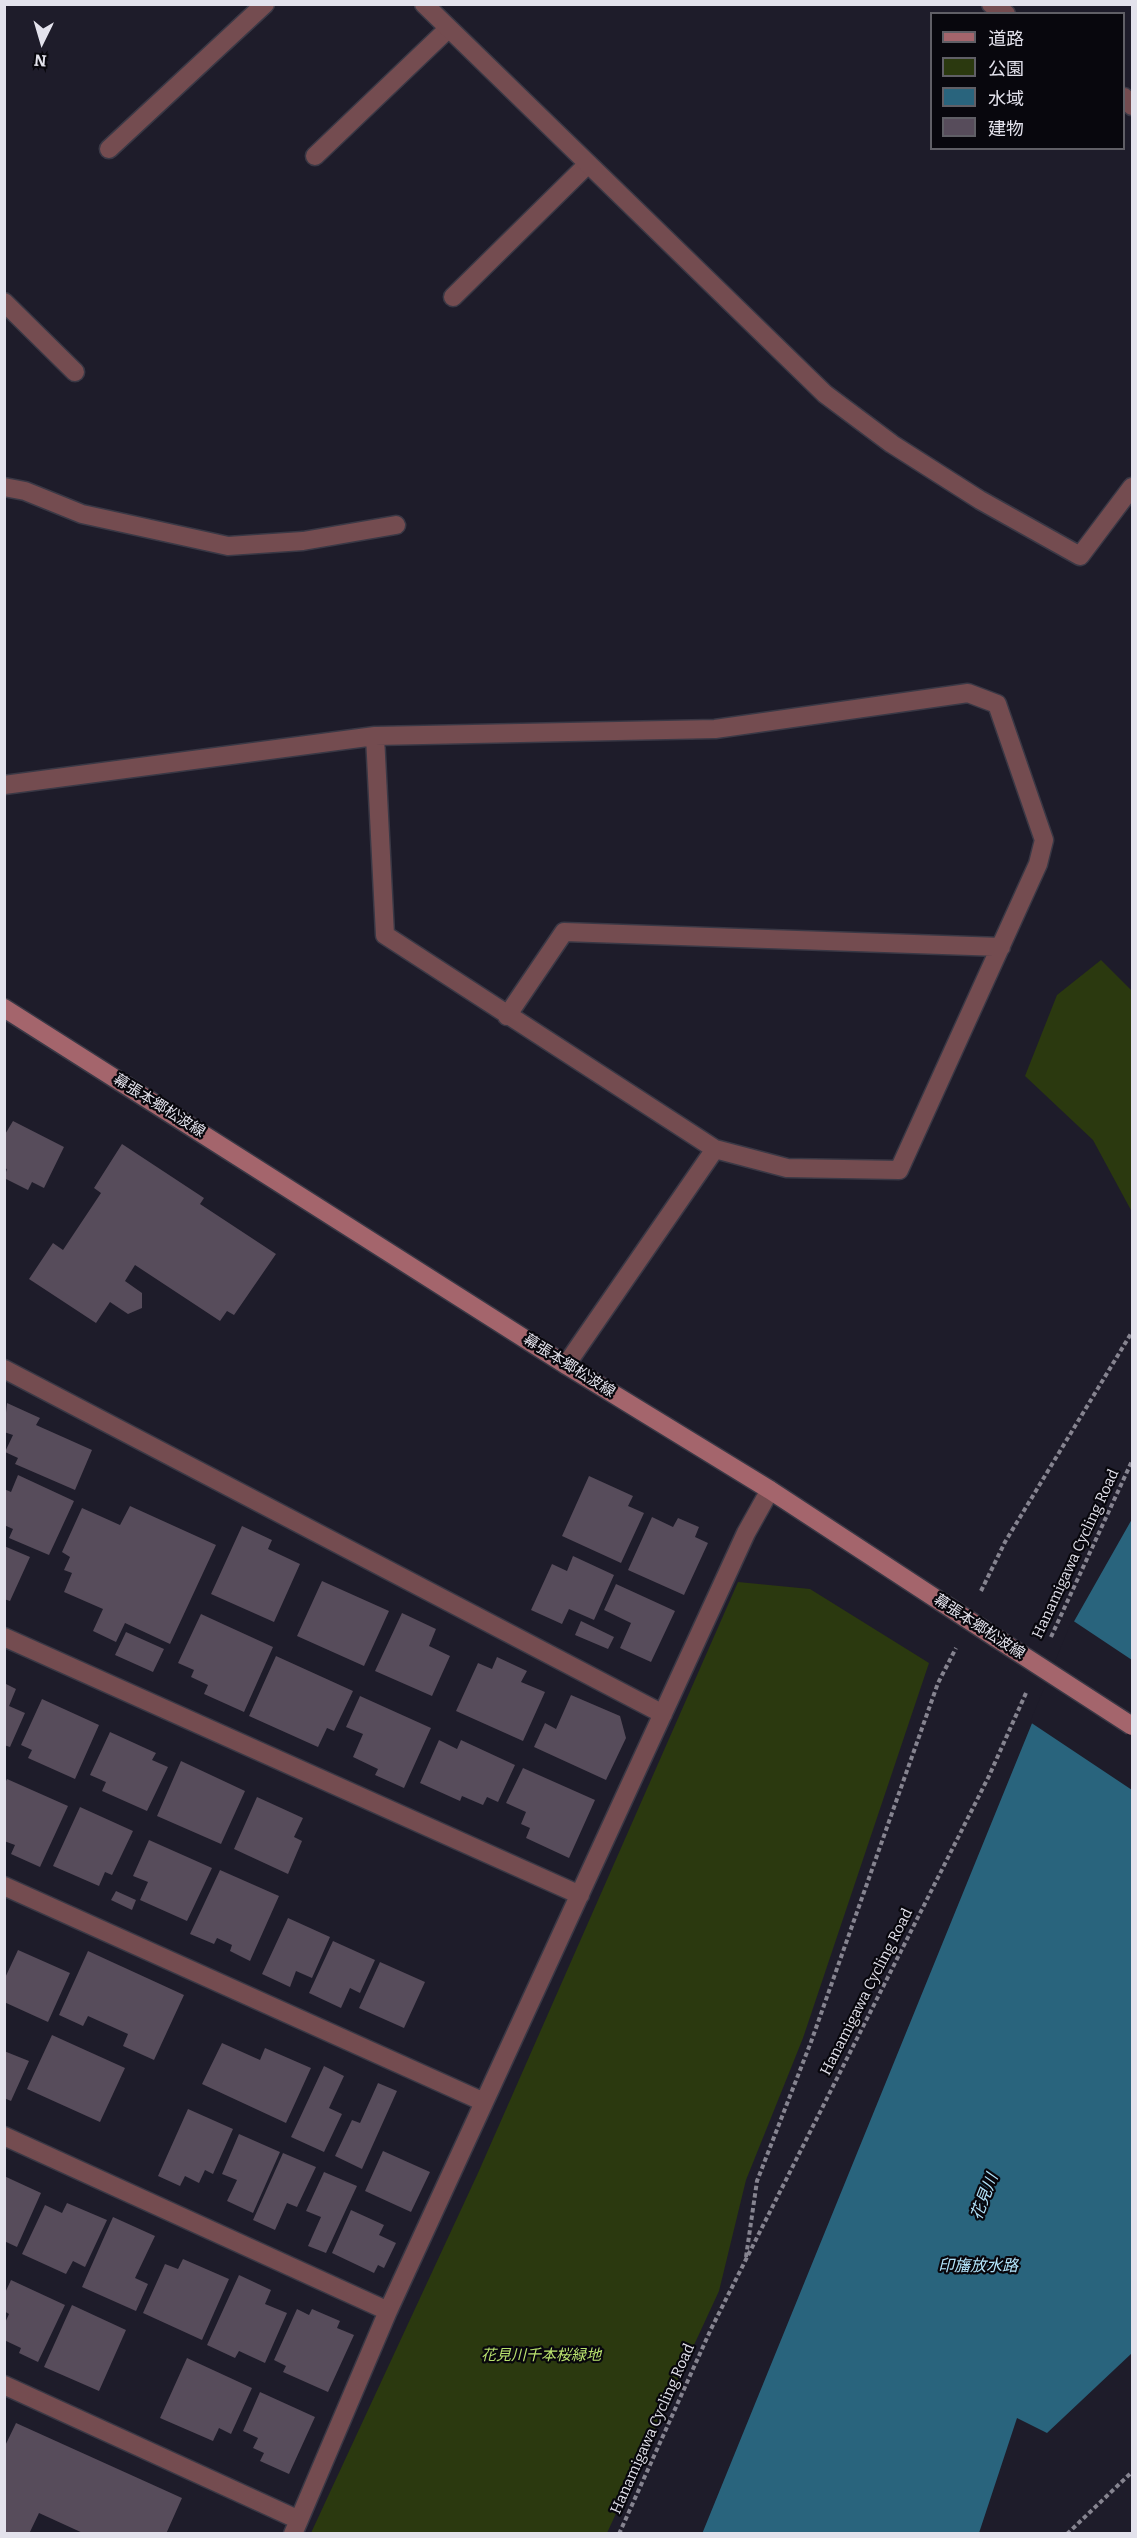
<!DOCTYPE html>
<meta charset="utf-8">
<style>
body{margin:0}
#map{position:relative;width:1137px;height:2538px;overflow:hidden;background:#1e1c2a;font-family:Bitter,"Noto Sans JP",serif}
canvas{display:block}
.frame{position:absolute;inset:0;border:6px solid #e3e2ec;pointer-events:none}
.legend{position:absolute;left:930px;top:12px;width:195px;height:138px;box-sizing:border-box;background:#08070d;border:2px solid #605f66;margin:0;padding:8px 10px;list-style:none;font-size:18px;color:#e3e2ec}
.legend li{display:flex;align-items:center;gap:12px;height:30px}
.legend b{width:30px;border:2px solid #605f66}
.north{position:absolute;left:12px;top:12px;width:60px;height:60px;-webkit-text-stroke:4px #08070d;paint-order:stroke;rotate:185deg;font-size:16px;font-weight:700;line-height:24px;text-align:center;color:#e3e2ec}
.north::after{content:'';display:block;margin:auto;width:21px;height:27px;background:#e3e2ec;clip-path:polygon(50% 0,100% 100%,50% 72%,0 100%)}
</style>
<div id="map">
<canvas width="1137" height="2538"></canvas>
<div class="frame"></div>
<ul class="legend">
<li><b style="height:8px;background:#a4656c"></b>道路</li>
<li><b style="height:16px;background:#2b390f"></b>公園</li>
<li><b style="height:16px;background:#29647d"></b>水域</li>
<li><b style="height:16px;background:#574c5b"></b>建物</li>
</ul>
<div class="north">N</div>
</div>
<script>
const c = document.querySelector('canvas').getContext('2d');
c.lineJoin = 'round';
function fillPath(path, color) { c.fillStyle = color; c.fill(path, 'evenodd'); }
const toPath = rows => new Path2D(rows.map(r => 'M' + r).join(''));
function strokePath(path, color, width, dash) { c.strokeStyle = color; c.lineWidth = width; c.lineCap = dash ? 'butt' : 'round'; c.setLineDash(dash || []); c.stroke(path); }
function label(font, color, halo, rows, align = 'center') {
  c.font = font + ' Bitter,"Noto Sans JP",serif'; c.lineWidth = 4.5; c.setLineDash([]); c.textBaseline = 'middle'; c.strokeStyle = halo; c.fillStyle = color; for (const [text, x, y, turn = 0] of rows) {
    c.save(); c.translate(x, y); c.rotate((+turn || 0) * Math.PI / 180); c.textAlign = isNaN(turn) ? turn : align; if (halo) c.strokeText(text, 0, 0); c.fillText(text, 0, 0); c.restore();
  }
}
fillPath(toPath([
 [1101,960,1132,991,1132,1212,1093,1140,1025,1076,1057,995],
 [738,1582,810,1589,929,1663,803,2038,746,2180,719,2291,607,2533,311,2533,478,2173]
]), '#2b390f');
fillPath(toPath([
 [1132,1519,1132,2353,1047,2433,1017,2418,979,2533,702,2534,1072,1625]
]), '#29647d');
fillPath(toPath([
 [1072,1620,1132,1660,1132,1790,1030,1722]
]), '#1e1c2a');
fillPath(toPath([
 [13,1121,64,1147,44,1188,32,1182,28,1190,4,1178,7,1169,4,1168,4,1136],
 [122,1144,204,1198,200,1204,276,1254,234,1315,227,1311,220,1321,135,1265,125,1281,142,1293,142,1308,128,1314,110,1302,96,1323,29,1279,53,1243,63,1250,101,1193,94,1188],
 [7,1403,40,1418,36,1425,92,1450,75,1490,15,1464,18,1458,5,1452,13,1435,4,1432],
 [18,1475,74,1501,49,1555,9,1538,13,1529,4,1525,4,1489,11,1492],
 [589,1476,633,1496,628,1506,644,1513,621,1563,562,1536],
 [130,1506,216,1545,170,1644,125,1623,116,1642,93,1631,103,1609,64,1592,72,1573,64,1570,70,1557,62,1552,82,1508,120,1525],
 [652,1517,673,1527,678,1518,699,1527,695,1537,708,1543,684,1595,628,1570],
 [242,1526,272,1540,268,1549,300,1564,274,1622,211,1594],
 [4,1546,30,1557,10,1601,4,1599],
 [573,1556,614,1575,594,1620,569,1609,562,1624,531,1610,552,1564,567,1571],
 [322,1581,389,1611,364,1666,297,1636],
 [616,1584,675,1611,651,1662,620,1648,631,1623,604,1610],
 [402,1613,436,1629,429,1646,450,1656,432,1696,375,1671],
 [201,1614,273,1647,244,1712,204,1694,208,1685,191,1677,194,1670,178,1663],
 [581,1621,614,1637,608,1649,575,1635],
 [126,1632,164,1649,153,1672,115,1655],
 [276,1656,353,1691,334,1731,327,1728,318,1747,249,1716],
 [497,1657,527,1671,521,1682,545,1692,523,1741,456,1711,478,1663,492,1669],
 [4,1683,16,1689,9,1706,25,1713,10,1747,4,1745],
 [571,1695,620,1716,626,1738,606,1780,534,1747,545,1723,556,1729],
 [360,1696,431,1728,404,1788,375,1775,378,1769,353,1757,363,1734,346,1727],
 [42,1699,99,1725,75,1779,28,1758,32,1750,21,1745],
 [110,1732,156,1753,152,1760,168,1767,147,1811,102,1791,106,1782,90,1775],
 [439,1740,457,1749,461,1740,515,1765,498,1802,487,1797,483,1805,462,1796,460,1801,420,1783],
 [181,1761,245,1791,221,1844,157,1816],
 [523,1768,595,1800,569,1858,526,1838,530,1828,521,1824,526,1812,506,1803],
 [7,1779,68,1806,40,1867,11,1854,15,1845,4,1841,4,1785],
 [257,1797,303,1818,294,1837,302,1841,288,1874,234,1849],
 [80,1807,133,1831,112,1875,105,1872,99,1886,53,1866],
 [149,1840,212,1868,187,1921,140,1900,148,1882,133,1876],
 [220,1870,279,1896,250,1961,230,1951,232,1945,217,1938,214,1944,190,1934],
 [116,1891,136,1900,132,1910,111,1900],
 [288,1918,330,1937,312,1978,296,1971,290,1987,262,1974],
 [333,1941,375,1960,360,1993,350,1988,341,2008,309,1993],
 [18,1950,70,1973,48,2022,4,2002,4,1980],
 [88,1951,184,1995,154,2060,123,2046,128,2034,88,2016,83,2026,59,2015],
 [380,1962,425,1982,404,2028,359,2008],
 [52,2035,125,2068,100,2122,27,2089],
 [222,2043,260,2060,265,2048,311,2068,286,2123,202,2084],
 [4,2051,29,2061,11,2101,4,2098],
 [324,2066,344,2076,329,2108,342,2114,324,2152,291,2137],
 [378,2083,397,2091,362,2169,335,2156,352,2120,360,2123],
 [188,2109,233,2129,213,2174,205,2170,199,2183,185,2176,180,2186,158,2176],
 [239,2134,280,2152,253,2213,227,2201,237,2180,222,2174],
 [383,2151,430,2172,411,2212,365,2191],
 [283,2153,316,2167,297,2207,287,2203,275,2230,253,2220],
 [324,2172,357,2186,326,2253,308,2246,321,2217,306,2211],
 [4,2176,41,2193,17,2247,4,2241],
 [67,2203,107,2220,85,2267,73,2261,66,2274,22,2254,45,2205,62,2213],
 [351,2210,384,2225,379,2235,396,2243,384,2268,378,2265,374,2273,332,2253],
 [113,2217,155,2236,135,2278,148,2284,136,2311,82,2287],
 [183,2259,229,2279,202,2340,143,2313,165,2264,178,2269],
 [239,2275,271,2290,265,2304,287,2313,265,2363,239,2351,235,2358,207,2345],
 [11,2280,65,2305,38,2362,19,2353,21,2348,4,2340,4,2325,9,2314,4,2311,4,2295],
 [72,2305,126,2330,99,2391,44,2367],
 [297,2309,309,2315,312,2309,340,2321,337,2328,354,2335,328,2392,283,2372,286,2366,274,2360],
 [187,2358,252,2388,231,2434,219,2428,213,2441,160,2418],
 [260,2392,315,2417,289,2474,260,2461,264,2453,253,2448,258,2438,243,2431],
 [16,2423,182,2498,166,2534,85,2534,39,2513,29,2534,4,2534,4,2448]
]), '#574c5b');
const lane = toPath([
 [109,149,265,4],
 [315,156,448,29],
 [453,297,588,164]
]);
const street = toPath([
 [424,4,825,394,892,444,980,500,1080,556,1132,487],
 [991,4,1006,14],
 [1124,97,1132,106],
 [4,302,75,372],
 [4,487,25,491,82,514,228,546,303,541,396,525],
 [4,785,375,736,715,729,968,693,997,704,1044,840,1038,864,899,1170,787,1168,715,1149,385,935,375,736],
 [507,1016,564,932,1001,947],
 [566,1365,715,1149],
 [4,1369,663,1714],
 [4,1637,580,1895],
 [4,1886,484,2102],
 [4,2136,388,2311],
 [4,2385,299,2520],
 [293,2534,388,2311,746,1533,770,1490]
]);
const secondary = toPath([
 [4,1008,566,1365,770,1490,996,1638]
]);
strokePath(lane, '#3a3845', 21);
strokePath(street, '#3a3845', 21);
strokePath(secondary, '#3a3845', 21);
strokePath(toPath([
 [981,1591,1005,1542,1132,1332],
 [1051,1637,1132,1461],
 [746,2257,757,2181,811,2042,938,1683,956,1648],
 [619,2534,711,2329,989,1776,1026,1693],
 [1067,2534,1132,2472]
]), '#868490', 4, [4.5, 3]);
strokePath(lane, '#744c50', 18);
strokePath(street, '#744c50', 18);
strokePath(secondary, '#a4656c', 18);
const secondaryBridge = toPath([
 [996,1638,1132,1726]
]);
strokePath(secondaryBridge, '#3a3845', 21, []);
strokePath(secondaryBridge, '#a4656c', 18);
label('15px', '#e3e2ec', '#08070d', [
 ["幕張本郷松波線",159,1106,32],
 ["幕張本郷松波線",569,1366,32],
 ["Hanamigawa Cycling Road",1076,1554,-65],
 ["幕張本郷松波線",979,1627,33],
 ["Hanamigawa Cycling Road",867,1992,-63],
 ["Hanamigawa Cycling Road",653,2429,-66]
]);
label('italic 15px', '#b9e26e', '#08070d', [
 ["花見川千本桜緑地",541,2356]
]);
label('italic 16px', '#b3e4fb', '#08070d', [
 ["花見川",985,2197,-69],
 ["印旛放水路",978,2267]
]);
</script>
